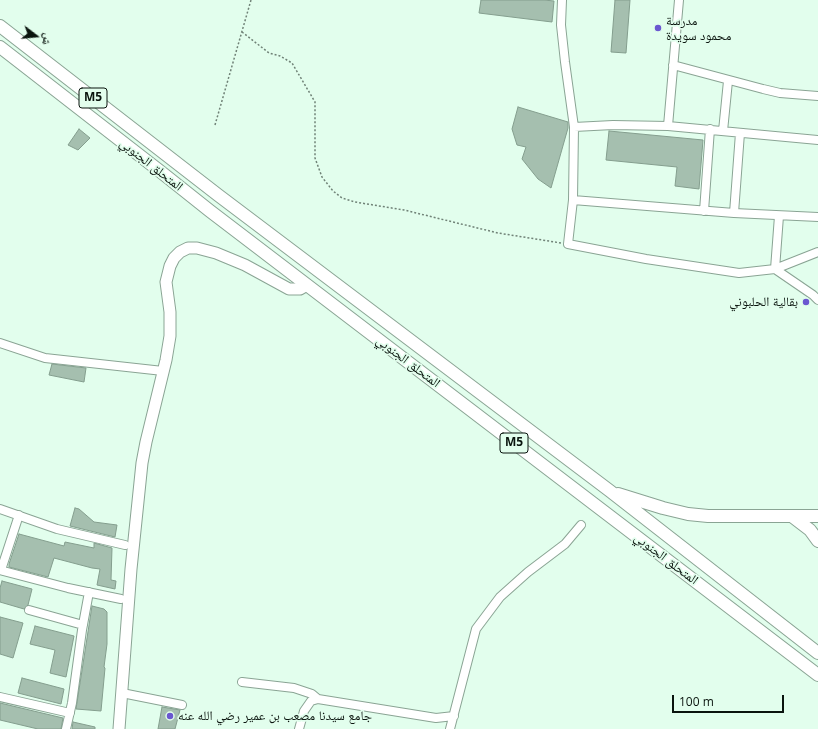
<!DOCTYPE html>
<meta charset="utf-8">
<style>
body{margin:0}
#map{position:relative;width:818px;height:729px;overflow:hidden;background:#e2feed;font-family:"Open Sans","Noto Naskh Arabic",sans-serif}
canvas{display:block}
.north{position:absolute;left:16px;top:16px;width:40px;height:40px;-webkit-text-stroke:3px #e2feed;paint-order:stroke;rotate:106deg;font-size:11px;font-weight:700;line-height:16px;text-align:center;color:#0a140e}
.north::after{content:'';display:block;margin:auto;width:14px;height:18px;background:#0a140e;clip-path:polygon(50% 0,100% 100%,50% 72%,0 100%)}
.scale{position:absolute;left:672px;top:695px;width:112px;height:18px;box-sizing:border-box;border:2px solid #0a140e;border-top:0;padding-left:5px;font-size:12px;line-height:14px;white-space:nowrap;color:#0a140e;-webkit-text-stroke:3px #e2feed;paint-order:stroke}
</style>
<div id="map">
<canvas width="818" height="729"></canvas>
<div class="north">ش</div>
<div class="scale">100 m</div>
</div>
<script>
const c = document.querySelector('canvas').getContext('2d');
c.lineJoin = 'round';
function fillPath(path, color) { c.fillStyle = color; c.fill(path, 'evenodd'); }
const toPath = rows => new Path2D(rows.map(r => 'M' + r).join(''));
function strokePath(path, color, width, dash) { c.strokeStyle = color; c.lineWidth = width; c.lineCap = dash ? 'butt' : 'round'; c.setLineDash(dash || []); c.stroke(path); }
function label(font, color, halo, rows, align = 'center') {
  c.font = font + ' "Open Sans","Noto Naskh Arabic",sans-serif'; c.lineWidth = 3.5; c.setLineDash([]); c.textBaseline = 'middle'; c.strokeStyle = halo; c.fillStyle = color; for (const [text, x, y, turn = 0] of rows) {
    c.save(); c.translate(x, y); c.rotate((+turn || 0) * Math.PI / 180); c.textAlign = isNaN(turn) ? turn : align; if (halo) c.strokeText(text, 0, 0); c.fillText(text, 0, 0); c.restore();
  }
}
const building = toPath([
 [481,0,544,0,554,1,552,22,479,13,481,0],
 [615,0,630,0,626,53,611,52,615,0],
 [518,107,568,122,568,128,551,188,538,179,522,159,526,147,517,145,512,129,518,107],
 [79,129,90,138,78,150,68,145,79,129],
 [609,131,703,140,699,189,675,186,677,167,606,160,609,131],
 [52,364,86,368,84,382,49,375,52,364],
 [75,508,79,509,94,522,117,525,115,537,70,526,75,508],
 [19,534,64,546,65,542,94,548,94,543,112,548,111,580,116,581,115,589,97,585,100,569,92,568,54,558,48,577,9,567,9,564,19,534],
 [2,581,32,589,28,605,24,609,0,602,0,588,2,581],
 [92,606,104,609,107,612,107,644,104,667,105,668,101,711,76,709,92,606],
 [0,617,23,623,13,658,0,654,0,617],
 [35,626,74,636,66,677,50,673,55,650,30,644,35,626],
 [22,678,64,689,61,704,18,693,22,678],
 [0,703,63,718,61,729,38,729,0,720,0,703],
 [162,707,180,710,175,729,158,729,162,707],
 [73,722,95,727,95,729,72,729,73,722]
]);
fillPath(building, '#a5bfaf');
strokePath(building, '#849e8e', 1);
const minor = toPath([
 [562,0,561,25,565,62,574,127,573,200,568,244,646,259,739,273,775,269,818,252],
 [673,65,763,89,780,93,818,96],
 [668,126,679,0],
 [574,127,613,125,668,126,818,140],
 [723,131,728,81],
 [573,200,734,213,818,217],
 [704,211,710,129],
 [734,213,740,133],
 [779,216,775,269,813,295,818,300],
 [0,343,45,358,163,371],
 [0,509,57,529,125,545],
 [0,570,68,588,121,599],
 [1,570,19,515],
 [29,610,83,625],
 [242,682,294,688,312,694,318,699],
 [122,693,182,705],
 [0,697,70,713],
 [66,729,72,703,82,630,89,592],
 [299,729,304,711,311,701,318,699,436,718,454,716],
 [450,729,476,629,500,597,528,572,565,544,581,525]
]);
const major = toPath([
 [119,729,131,569,142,463,146,442,166,360,170,336,170,312,166,282,170,266,174,258,180,252,188,248,197,248,216,253,245,265,289,289,300,289,307,285]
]);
const highway = toPath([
 [0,26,218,195,610,491,818,653],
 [0,47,161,172,210,211,818,675],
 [618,494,663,508,688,514,708,516,818,516],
 [793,517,810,530,818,541]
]);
strokePath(minor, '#8aa494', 10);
strokePath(major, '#8aa494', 13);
strokePath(highway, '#8aa494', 14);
strokePath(toPath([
 [242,32,269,53,280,56,292,63,315,102,315,158,322,177,333,191,342,198,355,202,404,210,498,233,561,243],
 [215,125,251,0]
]), '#708277', 1.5, [2, 2]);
strokePath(minor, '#fff', 8);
strokePath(major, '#fff', 11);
strokePath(highway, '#fff', 12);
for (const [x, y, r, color] of [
 [658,28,4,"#6a57d0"],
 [806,302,4,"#6a57d0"],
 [170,716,4,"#6a57d0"]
]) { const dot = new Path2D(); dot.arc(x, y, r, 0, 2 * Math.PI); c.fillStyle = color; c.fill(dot); strokePath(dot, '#e2feed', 1.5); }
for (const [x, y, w] of [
 [93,98,28],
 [514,443,28]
]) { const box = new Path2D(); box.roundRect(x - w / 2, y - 10, w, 20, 3); c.fillStyle = '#e2feed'; c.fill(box); strokePath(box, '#0a140e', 1); }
label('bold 12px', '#0a140e', null, [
 ["M5",93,98],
 ["M5",514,443]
]);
label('13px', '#0a140e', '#e2feed', [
 ["مدرسة",666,21],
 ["محمود سويدة",666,36],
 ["بقالية الحلبوني",798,302,"right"],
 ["جامع سيدنا مصعب بن عمير رضي الله عنه",178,716]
], 'left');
label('13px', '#0a140e', '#e2feed', [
 ["المتحلق الجنوبي",151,165,38],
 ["المتحلق الجنوبي",408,362,37],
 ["المتحلق الجنوبي",666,559,37]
]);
</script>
